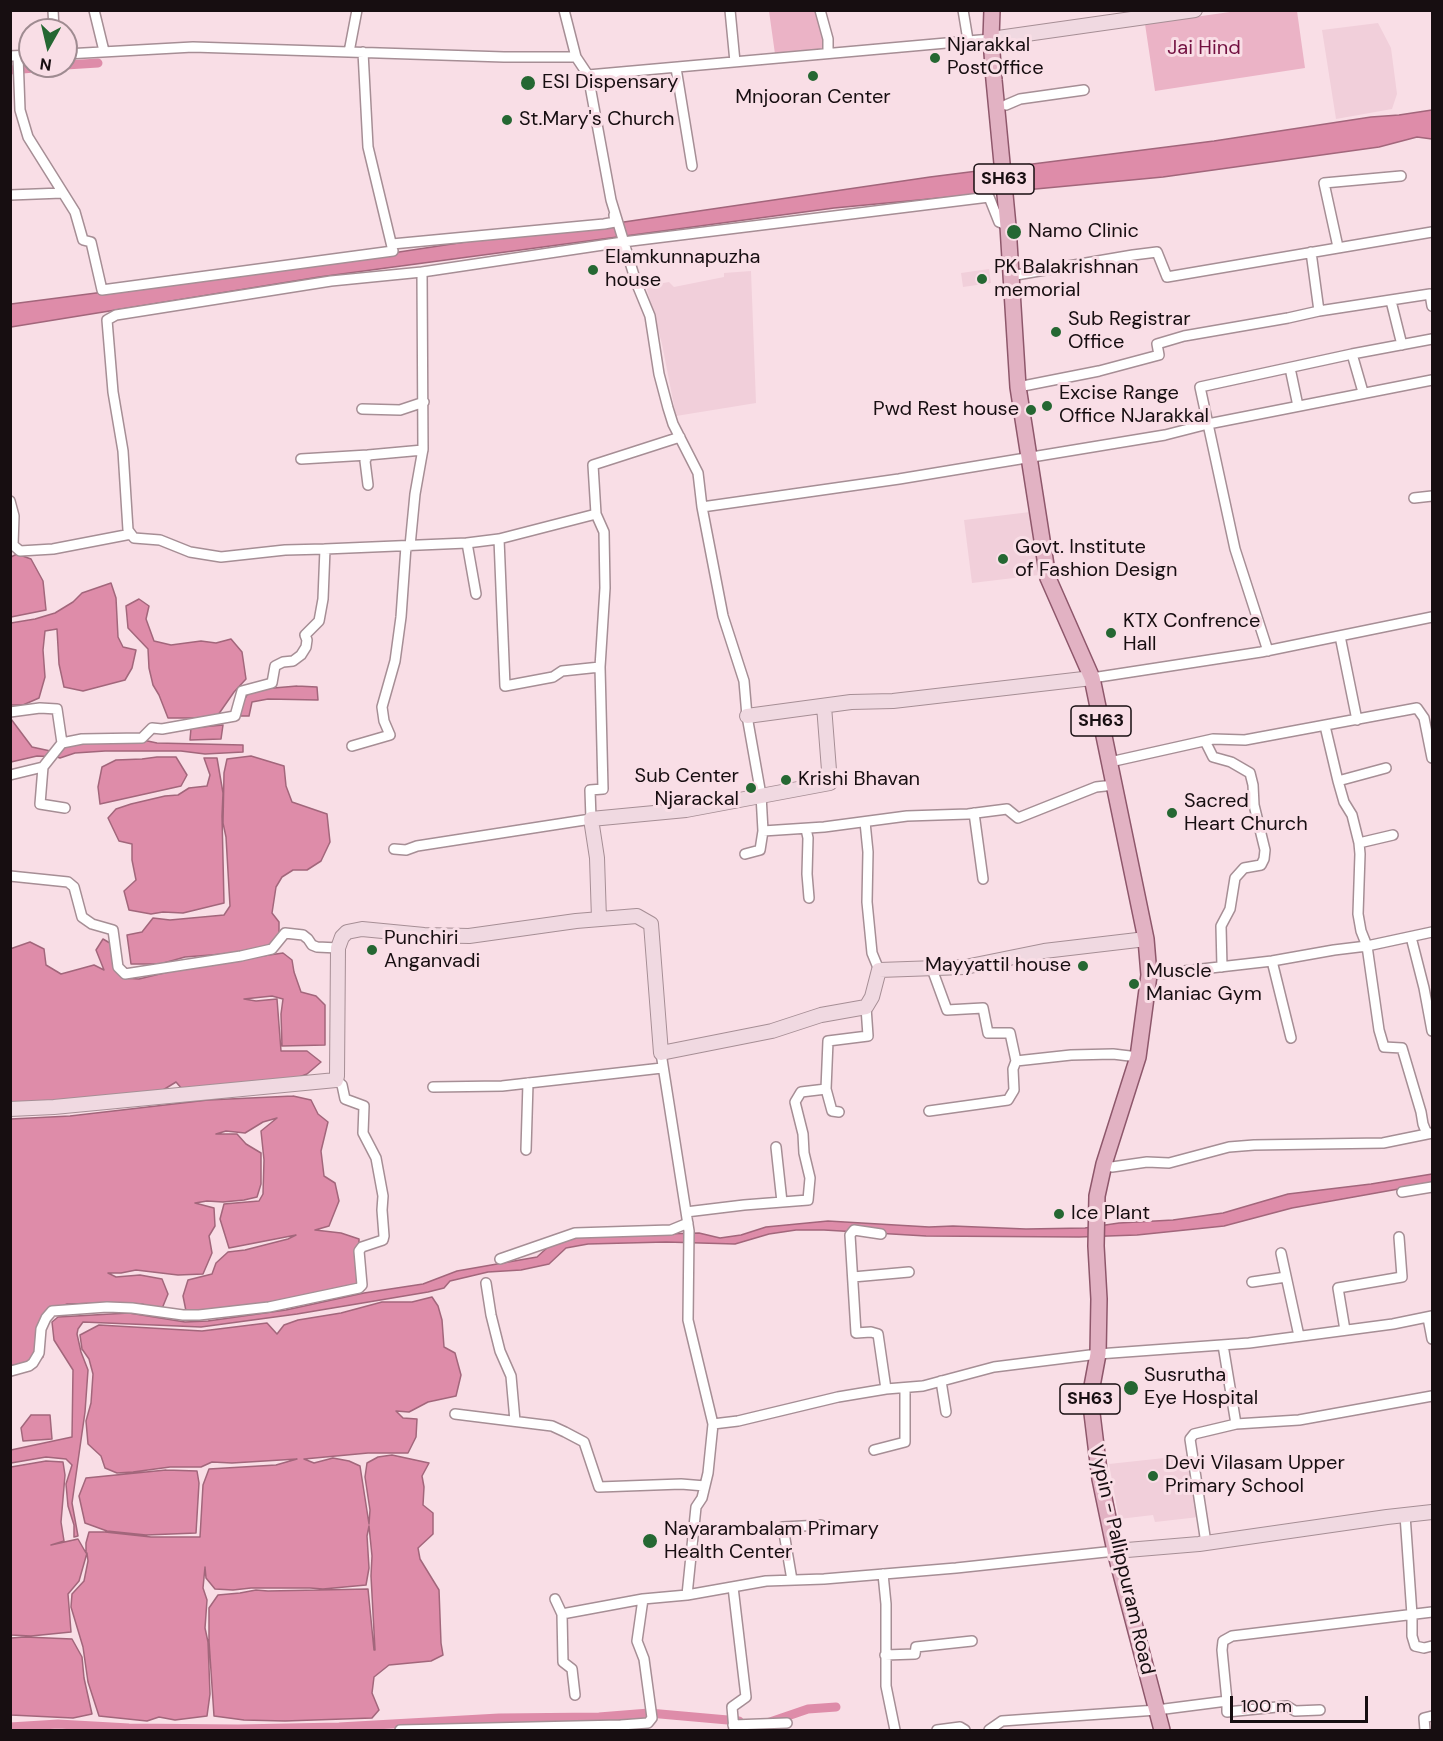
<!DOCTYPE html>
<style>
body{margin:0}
#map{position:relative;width:1443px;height:1741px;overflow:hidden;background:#f9dee6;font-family:"DM Sans",sans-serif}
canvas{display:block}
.frame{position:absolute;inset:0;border:12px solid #170e11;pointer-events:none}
.north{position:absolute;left:18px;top:18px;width:60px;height:60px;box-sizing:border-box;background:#f9dee6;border:2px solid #9f8b91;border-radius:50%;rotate:188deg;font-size:16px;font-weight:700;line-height:24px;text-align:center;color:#170e11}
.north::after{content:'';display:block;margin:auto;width:21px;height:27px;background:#256732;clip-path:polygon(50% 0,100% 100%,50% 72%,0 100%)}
.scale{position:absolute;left:1230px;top:1696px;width:138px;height:27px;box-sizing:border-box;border:3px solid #170e11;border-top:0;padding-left:8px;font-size:18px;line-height:21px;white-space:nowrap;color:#170e11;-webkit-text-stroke:4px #f9dee6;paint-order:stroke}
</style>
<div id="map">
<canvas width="1443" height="1741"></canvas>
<div class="frame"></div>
<div class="north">N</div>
<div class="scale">100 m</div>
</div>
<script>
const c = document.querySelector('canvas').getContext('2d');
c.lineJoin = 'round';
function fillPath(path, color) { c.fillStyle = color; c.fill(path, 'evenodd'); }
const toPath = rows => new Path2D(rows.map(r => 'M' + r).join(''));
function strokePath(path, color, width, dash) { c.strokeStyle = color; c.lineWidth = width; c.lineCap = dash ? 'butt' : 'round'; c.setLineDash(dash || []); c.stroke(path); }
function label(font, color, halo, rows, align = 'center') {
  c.font = font + ' "DM Sans",sans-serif'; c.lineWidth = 6; c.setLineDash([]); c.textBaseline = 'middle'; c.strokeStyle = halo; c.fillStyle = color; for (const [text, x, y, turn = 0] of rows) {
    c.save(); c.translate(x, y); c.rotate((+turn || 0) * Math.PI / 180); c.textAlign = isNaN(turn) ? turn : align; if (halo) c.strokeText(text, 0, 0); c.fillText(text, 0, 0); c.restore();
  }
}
fillPath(toPath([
 [1378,23,1391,48,1397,94,1392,109,1336,119,1322,30],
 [989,269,991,283,963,287,961,273],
 [751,271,756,403,676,416,662,344,646,286,669,282,674,287,724,277,724,273],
 [1030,512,1039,575,972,583,964,520],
 [1192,1455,1199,1517,1155,1522,1153,1515,1119,1519,1109,1464]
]), '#f1cfda');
fillPath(toPath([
 [769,11,817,11,827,48,775,54],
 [1237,11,1297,11,1305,68,1155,91,1145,24]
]), '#ebb3c6');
const water = toPath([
 [1432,110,1432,139,1417,137,1379,147,1163,177,834,208,319,277,11,327,11,304,313,265,485,239,583,228,930,177,1214,141,1371,117,1399,115,1432,110],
 [17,554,31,559,43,581,46,610,11,617,11,557,17,554],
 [111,583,116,598,118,637,123,647,136,650,132,668,125,680,83,691,64,687,59,664,57,629,45,631,43,650,45,677,39,698,23,705,11,705,11,623,35,619,55,613,73,602,82,593,111,583],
 [139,599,149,606,146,619,154,641,171,645,201,641,216,643,231,639,242,652,246,679,234,692,218,715,198,718,168,718,159,695,153,685,149,668,148,649,128,628,126,606,139,599],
 [297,686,317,687,318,700,268,699,252,702,249,716,240,716,244,700,250,690,297,686],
 [11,719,32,747,55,752,76,741,138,739,157,743,243,745,243,752,205,754,181,751,105,751,75,753,60,758,57,757,37,756,11,762,11,719],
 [223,725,221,739,190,740,191,728,223,725],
 [251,756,284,766,286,786,292,802,327,814,330,842,321,861,307,870,293,870,282,877,276,887,272,913,279,922,279,935,268,946,249,952,185,957,160,964,131,964,127,935,142,932,153,918,170,920,224,915,230,906,226,837,223,823,224,773,227,759,251,756],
 [157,757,176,757,187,775,181,786,100,804,98,787,102,767,116,760,142,759,157,757],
 [204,758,217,758,223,793,222,816,224,903,183,913,163,912,151,914,129,910,124,891,136,880,132,860,132,844,119,841,108,818,116,809,131,804,165,796,178,795,189,788,207,786,210,775,204,758],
 [103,939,115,946,124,978,139,979,193,966,283,953,292,960,294,972,301,992,316,996,325,1005,325,1045,282,1046,281,1014,283,999,272,996,244,999,256,1001,277,999,281,1051,307,1051,321,1062,307,1074,294,1079,183,1090,176,1082,163,1090,11,1106,10,949,30,942,44,949,46,965,61,974,94,965,104,970,96,950,103,939],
 [293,1096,311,1100,318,1114,328,1122,321,1151,324,1176,335,1183,339,1201,329,1226,315,1230,341,1233,359,1239,359,1287,344,1292,187,1316,183,1296,188,1280,212,1274,216,1263,228,1252,245,1250,288,1239,296,1235,229,1248,220,1219,224,1204,259,1201,263,1194,264,1160,261,1131,277,1118,263,1122,245,1133,226,1131,216,1134,237,1134,246,1144,261,1153,261,1184,257,1197,244,1200,223,1202,207,1201,195,1203,214,1208,215,1226,209,1236,212,1253,203,1274,178,1275,136,1270,121,1273,108,1273,116,1277,140,1275,162,1279,168,1294,161,1311,142,1304,106,1303,67,1304,55,1309,44,1321,43,1357,28,1366,11,1365,11,1119,70,1116,208,1100,293,1096],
 [1432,1174,1432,1183,1292,1208,1224,1226,1137,1235,1079,1237,926,1236,824,1230,796,1230,769,1234,735,1244,666,1242,588,1244,566,1248,549,1264,521,1270,488,1272,450,1281,444,1288,428,1292,297,1314,201,1327,83,1322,78,1329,77,1334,81,1352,88,1370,85,1412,72,1503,78,1536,74,1537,74,1525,68,1506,66,1484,72,1465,66,1459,46,1457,11,1463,11,1450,72,1437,73,1370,54,1340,52,1322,58,1317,129,1313,185,1322,208,1321,286,1310,364,1293,423,1284,457,1271,537,1257,559,1237,699,1233,720,1238,741,1235,766,1227,828,1221,929,1227,953,1226,1026,1229,1085,1228,1119,1223,1173,1220,1223,1213,1288,1194,1371,1184,1432,1174],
 [432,1297,438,1306,442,1320,444,1347,455,1353,461,1375,456,1396,428,1402,409,1412,396,1411,403,1418,417,1419,416,1437,408,1453,368,1453,304,1459,314,1463,333,1458,349,1461,360,1466,369,1524,370,1510,365,1477,367,1463,378,1457,392,1455,429,1463,422,1476,424,1487,423,1505,433,1513,433,1534,418,1548,420,1559,439,1590,441,1643,443,1655,431,1661,389,1665,374,1677,372,1693,379,1710,372,1718,285,1721,244,1720,214,1716,209,1641,209,1608,218,1595,240,1593,256,1590,268,1591,368,1589,374,1650,375,1650,371,1576,372,1556,369,1526,367,1536,369,1568,366,1585,323,1589,310,1588,251,1588,233,1590,215,1589,206,1578,205,1567,203,1588,207,1600,205,1628,208,1642,210,1694,207,1716,175,1720,159,1717,147,1721,99,1716,88,1682,83,1647,71,1607,72,1594,84,1581,88,1561,87,1553,79,1581,68,1594,71,1632,31,1636,11,1635,11,1467,46,1461,63,1462,65,1475,61,1522,64,1541,51,1545,78,1539,86,1553,86,1543,89,1532,105,1532,151,1537,200,1537,203,1485,209,1469,276,1465,297,1459,232,1463,212,1462,201,1467,170,1467,133,1472,117,1473,105,1468,101,1456,88,1444,86,1421,91,1403,93,1374,89,1359,82,1349,80,1335,99,1325,202,1331,267,1323,277,1334,284,1325,298,1320,341,1313,382,1302,412,1302,432,1297],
 [31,1415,50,1415,52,1439,23,1441,21,1428,31,1415],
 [166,1470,197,1471,199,1483,196,1533,146,1535,107,1531,85,1523,79,1496,86,1478,166,1470],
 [25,1637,72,1639,82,1657,84,1678,92,1714,73,1718,11,1715,11,1638,25,1637]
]);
fillPath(water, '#de8ca9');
strokePath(water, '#a2667b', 1.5);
strokePath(toPath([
 [66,65,98,63],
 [10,70,59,66],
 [770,1722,808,1709,836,1707],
 [10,1727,58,1724,129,1728,238,1729,339,1727,499,1718,599,1717,649,1713,739,1721]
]), '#de8ca9', 9);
const street = toPath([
 [53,10,54,30],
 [94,10,104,51],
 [564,10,576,57,588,75,611,200,636,282,650,316,659,374,668,408,673,424,698,473,702,507,723,616,744,681,747,716,761,795,763,831,760,850,745,854],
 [730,10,735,62],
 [820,10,828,39,828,52],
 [963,10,968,40],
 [349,52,357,10],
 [66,54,193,47,504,57,576,57],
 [10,56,30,55],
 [18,56,20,110,28,137,75,212,83,240,91,242,102,290,393,251,368,147,363,52],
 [676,68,692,166],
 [588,75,991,39],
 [1006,105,1020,99,1084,90],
 [10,195,62,193],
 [392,244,604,224,615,222,614,215],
 [1338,247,1324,183,1401,176],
 [1311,252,1319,311],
 [1010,276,1133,255,1157,252,1167,277,1432,232],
 [1391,301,1402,345],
 [1432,339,1352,354,1200,387,1208,424,1432,380],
 [1352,354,1363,392],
 [1290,368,1298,406],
 [1018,387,1099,371,1159,355,1157,344,1184,336,1288,318,1319,311,1430,294,1432,306],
 [362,409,400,410,424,402],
 [301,459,368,455],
 [368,485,365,461,368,455,423,450],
 [1414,498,1432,496],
 [10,501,14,516,13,545,20,551,53,549,131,534],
 [702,507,899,479,1165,435,1208,424,1235,549,1268,651],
 [499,539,505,686,553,677,562,671,600,667],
 [467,543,476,594],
 [410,546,415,494,423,449,422,272,623,242,989,197,999,222,1008,226],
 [325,549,285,550,221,557,190,552,160,540,134,538,128,530,123,451,113,392,107,320,116,315,331,281,422,272],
 [1340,636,1357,720],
 [1092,678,1261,652,1432,617],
 [10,712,40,708,57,709,62,743],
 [1325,726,1338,781,1344,802,1352,815,1359,843,1360,854,1358,914,1361,931,1367,946,1379,1030,1384,1047,1402,1048,1421,1112,1423,1124,1427,1134],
 [1205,741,1213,757,1231,762,1250,773,1253,785,1254,805,1265,850,1264,859,1261,865,1244,868,1235,878,1230,909,1221,926,1222,967],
 [352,746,390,735,384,721,382,707,395,661,401,617,406,546],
 [1110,762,1213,739,1245,740,1417,708,1424,718,1432,758],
 [43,767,40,804,65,808],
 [10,775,43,767,62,743,82,739,142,738,152,728,162,729,235,716,242,691,272,683,275,666,283,662,293,661,301,655,306,647,307,640,305,635,319,621,323,599,325,549,467,543,499,539,596,514,593,465,680,437],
 [1338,781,1386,768],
 [974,813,983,879],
 [865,822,868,852,867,902,872,953,879,970],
 [806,829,808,838,807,874,809,898],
 [763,831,824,827,907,816,968,814,1007,809,1018,818,1096,787,1114,785],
 [1359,843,1393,835],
 [394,849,406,850,417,846,591,819,590,790,603,789,600,667,605,588,604,532,596,514],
 [10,876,68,882,74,887,82,917,92,924,113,930,118,967,125,974,241,956,272,949,285,933,303,935,308,939,312,945,317,947,338,948],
 [1411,937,1424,988,1432,1031],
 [1272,961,1291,1038],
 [932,969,947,1010,983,1008,988,1033,1010,1033,1016,1061],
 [1149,975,1272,961,1334,950,1367,946,1432,932],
 [661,1053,689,1231,688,1320,713,1424,708,1473,702,1498,696,1507,687,1595],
 [433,1087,502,1086,662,1068],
 [929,1111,1008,1100,1014,1090,1013,1069,1016,1061,1071,1055,1113,1054,1138,1057],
 [839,1112,832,1111,826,1089,828,1041,868,1036,866,1007],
 [776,1147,782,1202],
 [526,1150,528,1083],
 [1104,1164,1112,1167,1147,1162,1169,1163,1229,1147,1254,1145,1383,1143,1432,1133],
 [1402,1192,1432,1187],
 [686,1212,744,1205,808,1200,810,1178,804,1153,803,1134,795,1102,801,1092,826,1089],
 [881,1234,854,1230,850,1235,856,1333,871,1332,878,1334,886,1389],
 [1281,1253,1299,1336],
 [500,1259,575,1233,671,1230,688,1223],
 [853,1277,909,1272],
 [1252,1282,1286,1277],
 [486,1283,491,1315,500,1351,511,1376,515,1421],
 [1428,1318,1432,1339],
 [1345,1330,1338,1288,1402,1277,1399,1237],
 [1223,1345,1236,1424],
 [11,1371,29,1366,33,1363,39,1353,41,1329,46,1318,52,1311,107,1307,132,1308,183,1315,199,1315,269,1307,359,1288,362,1285,359,1251,362,1247,383,1240,384,1236,382,1210,383,1196,376,1158,363,1133,364,1106,345,1099,342,1085,336,1080],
 [941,1381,946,1412],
 [455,1414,552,1426,565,1432,584,1442,599,1487,681,1484,705,1486],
 [713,1424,738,1421,838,1397,886,1389,923,1386,994,1367,1098,1354,1249,1343,1393,1324,1432,1316],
 [874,1450,905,1442,905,1388],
 [1405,1515,1412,1615,1412,1636,1415,1646,1424,1648,1432,1646],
 [1206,1543,1190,1439,1194,1434,1236,1424,1299,1420,1432,1396],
 [883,1574,886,1604,886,1686,895,1730],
 [792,1580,783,1527,821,1525],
 [733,1587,746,1697,732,1707,734,1730],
 [555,1599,562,1614],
 [885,1655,915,1654,916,1647,972,1641],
 [575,1695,572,1669,563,1662,562,1614,643,1599,687,1595,766,1581,824,1579,956,1568,1115,1551],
 [1227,1701,1222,1650,1223,1641,1232,1636,1432,1612],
 [733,1725,787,1723],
 [620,1728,621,1725,648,1723,652,1718,644,1659,637,1641,643,1599],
 [400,1730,621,1725],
 [937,1730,960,1727,965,1730],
 [989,1730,1002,1721,1157,1710,1227,1701,1227,1712,1287,1706,1295,1711,1320,1710],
 [1425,1730,1424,1718,1432,1716]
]);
const secondary = toPath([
 [991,39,1195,10],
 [747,716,851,702,893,701,1092,678],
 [599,919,597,858,591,819,686,810,830,783,824,706],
 [10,1109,54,1107,336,1080,337,1076,338,948,342,937,347,932,362,929,424,935,469,936,576,921,637,916,651,924,661,1053,772,1031,821,1015,866,1007,872,997,879,970,965,967,1044,951,1146,939],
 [1115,1551,1199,1544,1387,1517,1432,1512]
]);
const primary = toPath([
 [992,10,991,39,994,80,1008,226,1018,387,1048,578,1092,678,1146,939,1149,975,1138,1057,1104,1164,1097,1196,1096,1246,1099,1299,1098,1354,1090,1397,1100,1479,1115,1551,1162,1730]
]);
strokePath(street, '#a68e95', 12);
strokePath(secondary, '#a68e95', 16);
strokePath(primary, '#8e576b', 18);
strokePath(street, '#fff', 9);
strokePath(secondary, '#f0d9e1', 14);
strokePath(primary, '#e2b2c3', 15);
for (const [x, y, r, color] of [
 [935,58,6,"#256732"],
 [813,76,6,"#256732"],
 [528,83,8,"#256732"],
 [507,120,6,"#256732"],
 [1014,232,8,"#256732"],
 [593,270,6,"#256732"],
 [982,279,6,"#256732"],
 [1056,332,6,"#256732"],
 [1047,406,6,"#256732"],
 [1031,410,6,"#256732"],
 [1003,559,6,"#256732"],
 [1111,633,6,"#256732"],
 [786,780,6,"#256732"],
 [751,788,6,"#256732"],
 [1172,813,6,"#256732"],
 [372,950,6,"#256732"],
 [1083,966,6,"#256732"],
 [1134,984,6,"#256732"],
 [1059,1214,6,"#256732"],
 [1131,1388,8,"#256732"],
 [1153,1476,6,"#256732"],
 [650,1541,8,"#256732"]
]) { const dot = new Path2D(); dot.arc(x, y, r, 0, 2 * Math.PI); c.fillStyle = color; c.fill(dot); strokePath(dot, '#f9dee6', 2); }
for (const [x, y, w] of [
 [1004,179,60],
 [1101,721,60],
 [1090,1399,60]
]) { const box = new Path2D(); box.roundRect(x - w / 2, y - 15, w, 30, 4.5); c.fillStyle = '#f9dee6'; c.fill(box); strokePath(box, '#170e11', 1.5); }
label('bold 18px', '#170e11', null, [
 ["SH63",1004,179],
 ["SH63",1101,721],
 ["SH63",1090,1399]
]);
label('20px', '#170e11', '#f9dee6', [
 ["Njarakkal",947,46],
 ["PostOffice",947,69],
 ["ESI Dispensary",542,83],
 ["Mnjooran Center",813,98,"center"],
 ["St.Mary's Church",519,120],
 ["Namo Clinic",1028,232],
 ["Elamkunnapuzha",605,258],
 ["house",605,281],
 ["PK Balakrishnan",994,268],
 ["memorial",994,291],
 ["Sub Registrar",1068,320],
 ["Office",1068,343],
 ["Excise Range",1059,394],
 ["Office NJarakkal",1059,417],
 ["Pwd Rest house",1019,410,"right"],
 ["Govt. Institute",1015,548],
 ["of Fashion Design",1015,571],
 ["KTX Confrence",1123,622],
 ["Hall",1123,645],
 ["Sub Center",739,777,"right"],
 ["Njarackal",739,800,"right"],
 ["Krishi Bhavan",798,780],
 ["Sacred",1184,802],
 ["Heart Church",1184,825],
 ["Punchiri",384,939],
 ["Anganvadi",384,962],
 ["Mayyattil house",1071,966,"right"],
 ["Muscle",1146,972],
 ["Maniac Gym",1146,995],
 ["Ice Plant",1071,1214],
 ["Susrutha",1144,1376],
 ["Eye Hospital",1144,1399],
 ["Devi Vilasam Upper",1165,1464],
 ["Primary School",1165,1487],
 ["Nayarambalam Primary",664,1530],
 ["Health Center",664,1553]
], 'left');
label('20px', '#721040', '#f9dee6', [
 ["Jai Hind",1204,49]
]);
label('20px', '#170e11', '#f9dee6', [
 ["Vypin - Pallippuram Road",1121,1560,77]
]);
</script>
